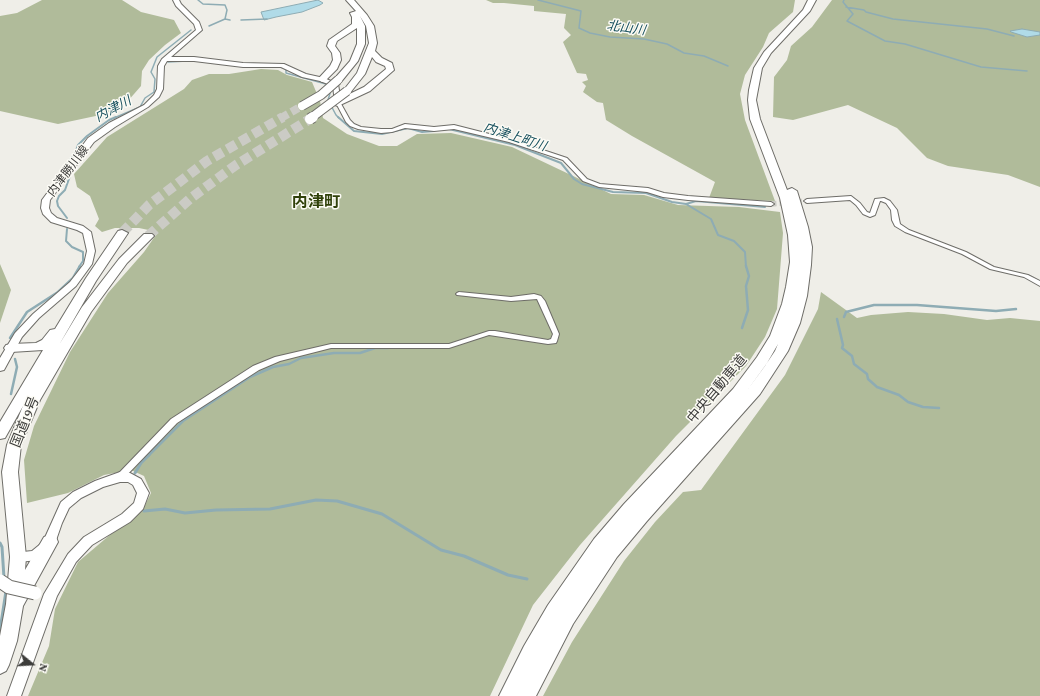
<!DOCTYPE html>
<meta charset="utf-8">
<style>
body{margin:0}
#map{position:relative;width:1040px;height:696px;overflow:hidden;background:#efeee8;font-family:"Crimson Pro",serif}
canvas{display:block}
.north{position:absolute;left:12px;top:644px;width:40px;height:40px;-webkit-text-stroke:3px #fcfbf5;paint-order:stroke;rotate:108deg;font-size:11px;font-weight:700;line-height:16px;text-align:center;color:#3d3d3b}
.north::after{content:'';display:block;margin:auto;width:14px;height:18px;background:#3d3d3b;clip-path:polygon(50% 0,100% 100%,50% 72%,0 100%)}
</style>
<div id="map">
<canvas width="1040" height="696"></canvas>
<div class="north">N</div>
</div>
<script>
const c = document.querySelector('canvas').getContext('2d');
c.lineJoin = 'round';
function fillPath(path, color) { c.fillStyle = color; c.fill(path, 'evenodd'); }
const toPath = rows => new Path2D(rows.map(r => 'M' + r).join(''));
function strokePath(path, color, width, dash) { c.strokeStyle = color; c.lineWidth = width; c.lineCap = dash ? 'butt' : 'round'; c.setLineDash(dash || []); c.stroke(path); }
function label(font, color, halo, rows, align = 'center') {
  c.font = font + ' "Crimson Pro","Noto Sans JP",serif'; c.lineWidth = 3; c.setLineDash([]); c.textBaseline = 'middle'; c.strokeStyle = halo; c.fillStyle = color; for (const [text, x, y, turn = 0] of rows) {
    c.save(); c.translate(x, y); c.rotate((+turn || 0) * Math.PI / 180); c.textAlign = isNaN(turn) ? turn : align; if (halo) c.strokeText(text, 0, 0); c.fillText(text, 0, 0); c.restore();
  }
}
fillPath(toPath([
 [42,0,122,0,141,12,174,20,181,33,165,45,149,60,142,71,141,86,127,102,105,114,58,124,0,111,0,16,17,13],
 [486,0,795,0,793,12,769,33,763,47,745,75,740,94,745,120,775,201,709,198,715,182,632,136,606,120,603,103,597,102,583,92,586,86,582,82,588,80,586,74,577,73,563,42,571,35,564,28,566,14,534,11,534,6,504,3,493,3],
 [832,0,1040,0,1040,187,1008,175,948,166,927,158,897,128,848,105,793,120,773,117,774,77,787,60,791,46,812,27],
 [261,69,278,70,287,75,312,82,320,101,323,118,347,134,379,146,397,146,417,134,451,133,512,147,611,194,644,195,678,205,739,207,780,212,783,233,777,309,765,337,746,366,676,436,580,545,533,605,490,696,28,696,49,646,55,609,78,562,111,534,133,520,145,505,151,493,144,476,131,470,104,475,68,493,27,503,24,460,34,426,70,352,108,293,144,252,158,232,139,228,115,228,102,232,95,226,99,219,90,196,77,187,74,174,107,137,184,89,192,80,209,74,229,74],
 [0,264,11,290,0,323],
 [821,292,857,318,871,315,908,312,944,314,987,320,1010,318,1040,321,1040,696,543,696,572,642,624,561,655,522,683,492,701,490,785,375,818,309]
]), '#b0bb9a');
const water = toPath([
 [318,0,323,3,320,5,302,12,276,17,264,20,261,12,318,0],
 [1022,29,1040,32,1040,35,1027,37,1011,32,1010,31,1022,29]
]);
fillPath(water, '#b0dbe8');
strokePath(water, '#8eacb4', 1);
strokePath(toPath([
 [198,0,203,4,225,5,227,10,225,19],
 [538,0,581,11,579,28,590,33,610,37,644,39,667,44,684,53,704,56,728,66],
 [844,0,843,2,853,14,847,21,885,41,905,44,981,67,1027,71],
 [846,7,864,10,866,12,893,19,987,29,1014,36],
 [225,19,230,20],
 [241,20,267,19],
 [209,26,225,19],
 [168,62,187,61],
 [269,66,281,67,286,69,286,73,326,84,328,86],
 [246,67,261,67],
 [331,90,328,100,336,115,339,118],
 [114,118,140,107,145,98,154,92,155,79,151,72,157,57,191,30]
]), '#8eacb4', 1.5);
strokePath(toPath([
 [338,117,354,131,382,134,408,128,422,132,434,131],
 [449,129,515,145,561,163,574,179,582,184,613,192,646,193,672,202,686,204,711,219,718,235,734,241,745,252,746,267],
 [62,170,75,153,78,145,87,136,109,120,116,117],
 [686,204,696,201,765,207],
 [67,218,58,206,57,201,59,196,65,190,70,176],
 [67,229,66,241,72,247,83,252,83,261,79,267]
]), '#8eacb4', 2);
strokePath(toPath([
 [844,317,846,312,874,305,917,305,996,311,1016,309],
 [837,319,843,345,842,348,852,356,854,364,867,374,868,379,877,387,899,395,908,402,923,407,939,408],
 [742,328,748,310,746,286,749,276,746,266],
 [10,338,27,312,58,292,73,278,80,266],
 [11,394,17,367,15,359],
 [148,456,183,421,250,377,273,367,289,364,301,358,334,353,360,353,375,348,388,348]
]), '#8eacb4', 2.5);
strokePath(toPath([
 [135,473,141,463,149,455],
 [144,511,165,509,185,513,216,510,270,509,316,500,337,501,382,514,441,550,464,556,508,575,527,579],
 [0,543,2,547,4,578],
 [0,630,6,591]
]), '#8eacb4', 3);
strokePath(toPath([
 [771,204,807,201]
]), '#cbcbc5', 5.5, [5.5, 3]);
strokePath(toPath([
 [281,118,302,106]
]), '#cbcbc5', 8, [8, 4]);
strokePath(toPath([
 [122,233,149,205,207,161,283,117],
 [148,236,191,198,236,165,310,119]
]), '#cbcbc5', 10, [10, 5]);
const street = toPath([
 [336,102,340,102,350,120,354,124,361,127,381,129,392,129,405,124,434,127,454,125,513,140,567,158,587,179,600,184,648,188,664,193,688,196,771,202,774,204,771,206,688,200,663,197,647,192,599,187,583,181,563,160,509,142,454,129,434,131,405,128,392,132,381,133,358,129,350,126,346,122,336,103,336,102],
 [851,196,860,203,867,212,870,213,875,199,884,198,890,201,897,210,900,224,909,230,966,252,994,267,1028,275,1040,281,1040,286,1024,277,990,269,962,254,905,232,895,226,892,220,891,210,886,203,881,201,880,201,875,215,870,217,863,214,856,205,850,200,807,203,804,201,807,199,851,196],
 [459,292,511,297,534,294,541,296,545,301,559,334,557,341,556,343,548,344,489,335,449,348,331,348,280,361,259,370,177,423,123,479,120,480,117,479,116,477,117,475,171,419,253,366,275,357,331,344,449,344,489,331,495,331,548,340,551,339,553,334,537,299,511,301,457,295,456,294,457,293,459,292]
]);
const secondary = toPath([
 [173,0,179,0,181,4,199,22,202,30,171,57,194,57,243,63,284,64,306,74,324,78,338,84,341,103,338,105,335,103,333,86,320,81,302,77,281,67,243,67,194,61,167,61,164,66,163,89,159,97,148,107,115,127,94,142,50,200,49,208,51,213,57,218,83,226,91,232,95,251,92,264,76,286,39,318,22,337,4,370,0,371,0,358,15,333,33,314,70,282,84,264,87,251,83,233,77,230,51,222,43,214,41,208,42,200,88,138,109,123,144,105,154,95,157,89,158,66,162,59,196,30,194,24,176,6,173,0],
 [120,472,130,473,141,479,149,493,143,509,130,522,92,545,76,562,57,596,21,696,7,696,44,594,68,554,84,537,122,514,134,503,137,493,133,485,128,482,120,482,103,487,81,498,69,508,62,523,54,546,39,560,18,562,14,561,12,557,14,553,32,551,43,542,61,502,73,492,95,481,120,472]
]);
const highway = toPath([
 [346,0,354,0,367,15,374,26,377,43,375,51,382,58,392,63,394,70,370,91,338,106,335,105,334,103,335,101,364,87,386,69,385,66,376,62,372,57,365,74,350,93,344,93,343,91,357,73,369,43,366,26,360,16,365,26,365,44,358,61,341,82,335,82,334,80,335,78,350,61,357,44,357,28,337,41,335,46,340,53,341,60,337,69,325,81,322,82,318,79,330,66,333,60,332,53,327,46,329,40,352,24,352,17,350,13,356,11,346,0],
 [808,0,816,0,810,11,771,53,762,68,756,100,760,119,787,190,792,188,797,191,808,227,812,247,811,265,807,296,800,323,788,351,760,394,647,521,617,557,573,624,536,696,499,696,524,646,548,605,594,539,624,504,733,389,757,357,770,336,782,304,786,287,790,262,788,235,780,198,750,119,748,100,749,90,754,68,764,52,803,10,808,0],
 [778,344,775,351,765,366,746,392,767,363,778,344],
 [122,230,128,233,96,281,59,345,82,307,119,259,144,234,152,234,154,236,127,263,91,312,40,400,21,445,18,472,26,557,25,570,44,537,50,535,56,537,58,542,23,606,17,641,9,665,6,671,0,674,0,636,6,604,10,557,2,472,7,445,23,406,5,438,0,439,0,422,43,350,11,352,6,351,4,348,6,345,11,344,36,343,42,340,50,330,55,329,86,278,118,231,122,230]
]);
strokePath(street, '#6e6d68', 2);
strokePath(secondary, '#6e6d68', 2);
strokePath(highway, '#6e6d68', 2);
fillPath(street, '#fff');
fillPath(secondary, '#fff');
fillPath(highway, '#fff');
const secondaryBridge = toPath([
 [0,581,9,587,35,593]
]);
const highwayBridgeFar1 = toPath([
 [302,106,321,95,338,80],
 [311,118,347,91]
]);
const highwayBridge = toPath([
 [310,119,313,117]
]);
strokePath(secondaryBridge, '#6e6d68', 15, []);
strokePath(highwayBridgeFar1, '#6e6d68', 10, []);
strokePath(highwayBridge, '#6e6d68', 12, []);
strokePath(secondaryBridge, '#fff', 13);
strokePath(highwayBridgeFar1, '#fff', 8);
strokePath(highwayBridge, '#fff', 10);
label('12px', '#3d3d3b', '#fcfbf5', [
 ["内津勝川線",68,171,-53]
]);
label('italic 13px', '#154f5d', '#fcfbf5', [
 ["北山川",626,28,8],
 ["内津川",113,109,-28],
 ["内津上町川",515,137,18]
]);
label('14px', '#3d3d3b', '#fcfbf5', [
 ["中央自動車道",717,389,-50],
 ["国道19号",25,422,-68]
]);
label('bold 16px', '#30410a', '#fcfbf5', [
 ["内津町",316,202]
]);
</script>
